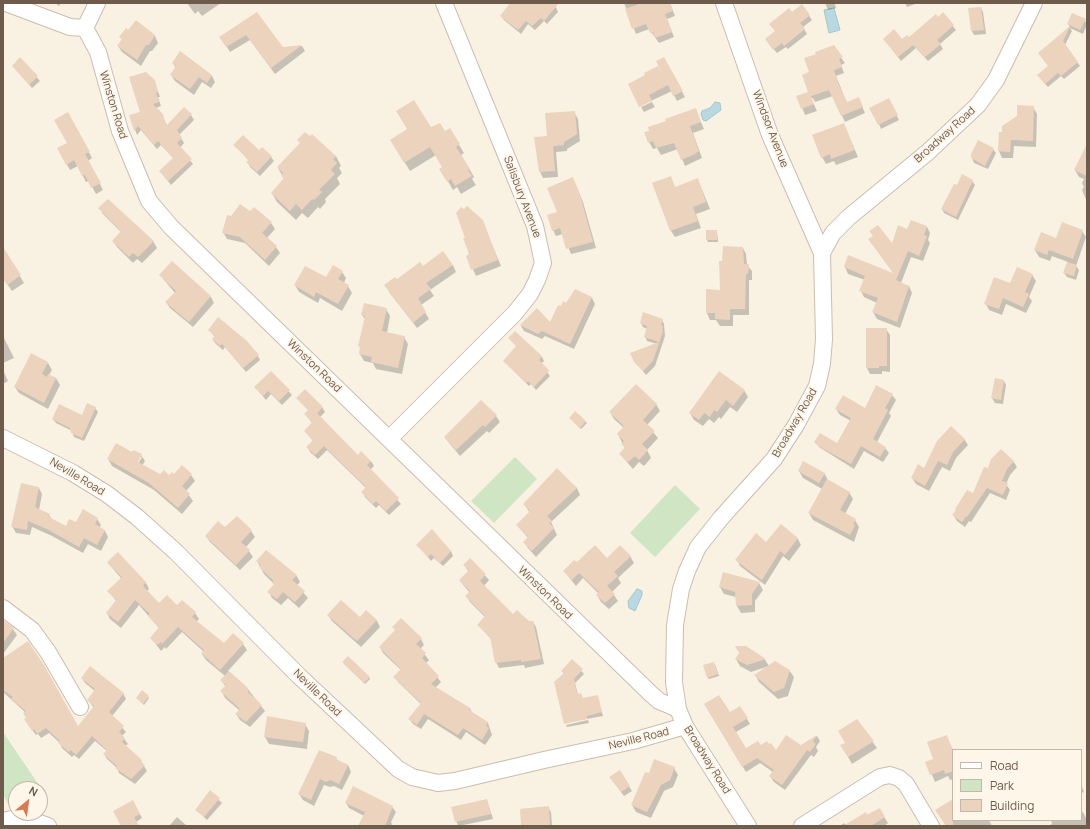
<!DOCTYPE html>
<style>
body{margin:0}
#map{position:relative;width:1090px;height:829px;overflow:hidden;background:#f9f2e3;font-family:Manrope,sans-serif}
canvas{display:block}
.frame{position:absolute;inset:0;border:4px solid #6e5b4c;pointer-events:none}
.legend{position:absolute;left:952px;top:749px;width:130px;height:72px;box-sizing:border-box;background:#fdf6e9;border:1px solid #c4b8aa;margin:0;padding:5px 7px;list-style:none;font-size:12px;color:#6e5b4c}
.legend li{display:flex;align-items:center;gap:8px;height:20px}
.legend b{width:20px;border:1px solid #c4b8aa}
.north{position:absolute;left:8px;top:781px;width:40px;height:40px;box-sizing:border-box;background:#fdf6e9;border:1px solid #c4b8aa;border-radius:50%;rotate:29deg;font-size:11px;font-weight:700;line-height:16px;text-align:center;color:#6e5b4c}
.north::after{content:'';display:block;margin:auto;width:14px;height:18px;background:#d77b55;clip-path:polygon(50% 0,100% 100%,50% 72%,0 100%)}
</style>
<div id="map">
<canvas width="1090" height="829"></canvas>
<div class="frame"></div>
<ul class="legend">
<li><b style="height:5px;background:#fff"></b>Road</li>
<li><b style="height:11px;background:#cfe5c4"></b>Park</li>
<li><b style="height:11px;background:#ecd3be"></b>Building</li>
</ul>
<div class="north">N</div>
</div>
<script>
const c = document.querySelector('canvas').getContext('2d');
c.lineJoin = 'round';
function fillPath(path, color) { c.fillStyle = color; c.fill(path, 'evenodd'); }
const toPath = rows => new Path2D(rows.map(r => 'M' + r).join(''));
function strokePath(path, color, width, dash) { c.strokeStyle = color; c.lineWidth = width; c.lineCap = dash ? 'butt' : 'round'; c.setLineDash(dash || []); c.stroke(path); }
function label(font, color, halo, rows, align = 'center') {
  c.font = font + ' Manrope,sans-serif'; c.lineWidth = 4; c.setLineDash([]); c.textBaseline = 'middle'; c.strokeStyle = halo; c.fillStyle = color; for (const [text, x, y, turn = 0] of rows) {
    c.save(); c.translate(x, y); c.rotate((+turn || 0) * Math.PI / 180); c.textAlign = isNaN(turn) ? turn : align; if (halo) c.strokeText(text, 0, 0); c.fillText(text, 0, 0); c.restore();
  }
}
fillPath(toPath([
 [515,457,537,479,494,523,471,501],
 [675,485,700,509,655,557,630,533],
 [3,732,47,797,40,799,40,789,16,789,16,805,10,807,3,795]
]), '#cfe5c4');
const water = toPath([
 [834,8,840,30,829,33,824,10,834,8],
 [715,102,720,103,721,110,706,121,703,120,701,114,702,111,710,108,715,102],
 [637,589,642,591,642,595,635,611,629,608,628,601,637,589]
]);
fillPath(water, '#bad8e0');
strokePath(water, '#a2c6d1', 1);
fillPath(toPath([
 [55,3,61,3,59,6],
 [187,3,221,3,202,16,198,11,195,14],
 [511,3,554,3,558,12,547,24,544,21,535,30,528,24,521,34,504,20,501,16],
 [624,3,638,3,638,6,645,3,670,3,675,16,667,19,674,37,659,43,649,29,636,34],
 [825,3,839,3,835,4,836,8,828,10],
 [905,3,918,3,907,7],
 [802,6,812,20,803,27,807,34,788,49,786,47,777,53,769,44,776,32,773,28],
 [981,8,983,12,986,34,974,35,972,31,969,9],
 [257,13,282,48,302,46,305,51,275,74,250,40,230,52,221,37],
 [943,14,956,30,940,44,943,49,928,61,916,48,901,61,884,39,902,41,908,38],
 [1085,20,1087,25,1083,34,1070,28,1072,31,1065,45,1080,66,1064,79,1061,76,1048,87,1041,79,1049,67,1039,53,1070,27,1068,24],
 [136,21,155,36,158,43,152,51,150,51,141,66,122,52,118,46,122,40,121,37,129,32],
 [833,47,845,63,841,65,844,73,836,76,847,103,861,104,865,113,845,122,833,96,815,102,813,98,811,98,817,111,805,115,798,97,810,92,810,73],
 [181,52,212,76,215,82,211,88,202,82,194,95,175,81,171,75,176,68,173,63],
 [20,59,40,81,32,88,13,66],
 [664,59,685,97,677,101,672,91,640,106,663,72],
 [154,81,160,97,158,97,161,106,156,108,162,115,167,126,191,115,194,120,179,135,184,143,180,148,193,164,171,185,160,171,174,159,161,145,157,149,141,130,137,135,130,116,141,112],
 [652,102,655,107,644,112,641,107],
 [891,104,899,120,881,129,879,124],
 [1033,107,1037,114,1036,147,1014,146,1013,158,1002,158,999,151,1000,133,1003,133],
 [695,109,704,129,693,133,702,158,685,166,678,149,661,155,657,148,653,149,649,142],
 [574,112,578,119,580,141,567,149,567,151,556,152,558,177,543,178,540,172,548,137],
 [68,114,92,158,88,161,103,190,96,194,89,181,86,182,78,166,70,170,58,148,68,143],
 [844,125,858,157,836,165,834,161,826,164,822,157],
 [430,129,445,132,449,129,464,153,461,155,474,177,472,179,476,185,461,194,457,187,453,190,441,169,443,167,436,155,410,171,396,148],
 [235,145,259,152,271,157,274,161,260,176,250,167,248,162,249,161],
 [993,149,996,153,988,169,974,163,972,158],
 [336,156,341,166,339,168,342,173,337,178,340,184,325,199,326,202,320,209,318,207,308,218,302,213,296,220,277,202,272,193,284,179,278,168],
 [1087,157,1087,202,1082,190,1084,187,1082,183,1084,179,1079,177,1075,170],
 [670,177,675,188,698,180,710,209,696,214,701,228,675,237,671,231],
 [972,181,975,185,958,220,944,213,942,209,957,187],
 [576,185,583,202,596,248,571,254,563,234,556,236,553,230,559,212],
 [100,208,153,241,157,248,142,263,137,259,133,263,117,247,113,241,121,232,103,214],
 [482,221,501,266,476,276,467,256,471,255],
 [271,223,275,229,267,238,276,247,280,253,269,266,245,243,227,239,223,232],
 [927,227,930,233,928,240,930,243,923,261,911,257,901,283,909,286,912,293,900,328,877,319,873,312,877,303,864,297,861,291,865,280,848,274,845,267,849,257,895,275,892,245,908,230],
 [717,231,718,242,708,242,707,240],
 [1082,231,1086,237,1076,266,1079,270,1076,280,1067,277,1064,273,1068,262,1052,256,1050,261,1039,257,1035,250,1057,239],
 [3,248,24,283,12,291,3,278],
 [743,248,746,254,747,265,752,271,752,280,749,280,749,315,733,315,733,326,720,326,716,320,710,320,707,313,707,291,721,291],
 [172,263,211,297,214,303,193,327,170,308,166,302,175,293,160,275],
 [453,265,456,272,430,290,434,296,421,305,429,319,417,328,389,292,396,280],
 [342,272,346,278,344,283,348,286,352,293,342,311,320,298,318,303,299,292,295,285,327,279],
 [1032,275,1036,281,1029,297,1032,301,1026,313,1006,304,1002,315,989,310,986,304,1011,285],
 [575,291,592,298,595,304,574,349,545,336,542,339,524,331,521,326,537,310,551,324],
 [386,309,390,316,387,333,404,337,408,344,402,374,376,369,373,363,364,361,360,354,361,348,359,346,365,319,362,315],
 [662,320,664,324,665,336,655,366,646,375,635,361,657,344,647,341,645,336,647,329,643,327,641,323],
 [867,329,886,329,890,335,890,372,882,371,882,374,870,374,867,368],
 [209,330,258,356,260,360,246,372,225,347,223,350,216,344,213,340,215,337],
 [515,332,542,357,544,361,541,364,550,376,536,390,531,384,529,386,504,361,517,347,509,338],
 [3,336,14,358,3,363],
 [48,363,52,370,49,375,56,378,60,385,48,409,19,393,15,387],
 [3,370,8,381,3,384],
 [271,373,292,395,282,405,271,394,266,400,256,388],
 [995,379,1004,381,1006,385,1003,404,995,403,992,398],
 [744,390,748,397,737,412,730,407,721,419,719,417,714,423,709,419,703,426,694,420,690,413],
 [892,395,896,400,889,413,891,416,877,442,885,448,889,453,883,462,864,451,854,469,819,447,816,442,838,444,851,421,840,415,836,409,865,409],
 [297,398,322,407,325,412,320,417,358,457,371,461,374,466,370,470,401,504,389,515,379,505,376,508,365,497,362,492,366,488,327,450,318,459,310,452,308,447,313,441,305,431,313,424,305,414,309,411],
 [481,401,496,416,500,422,489,433,487,431,460,456,445,438],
 [656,404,660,411,647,425,658,438,647,450,651,458,644,466,639,462,633,469,620,454,625,449,618,434,624,428,614,419,610,412],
 [95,408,98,412,84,441,74,437,72,431,56,423,53,419,82,416],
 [575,412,587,423,581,429,570,418],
 [964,439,968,445,956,458,950,471,942,467,929,491,916,484,912,478],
 [132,454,141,455,145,461,142,466,160,475,191,475,195,481,186,491,193,501,182,514,154,490,112,466,108,459],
 [139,457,142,457,136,467],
 [1013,461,1017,467,1010,475,1006,484,1010,490,1006,500,990,493,971,522,969,521,965,527,957,521,954,516,973,495,988,470],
 [557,470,577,488,580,495,551,522,557,535,536,557,528,548,524,542,528,538,517,525,530,513,524,504],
 [799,471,824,473,828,480,849,492,853,499,845,514,855,520,859,527,854,542,813,520,809,513,822,489,803,478],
 [39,488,42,494,39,510,49,515,53,521,66,527,97,519,101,525,99,528,105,531,108,537,101,551,88,544,83,553,52,536,32,527,30,535,16,533,12,526],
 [237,517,251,531,255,537,246,547,253,557,240,570,210,542,206,536,225,529],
 [781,525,798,539,801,545,789,561,783,556,765,585,740,566,737,560,767,544],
 [418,545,451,551,453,556,443,566,434,558,431,561],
 [118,553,146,583,149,589,147,591,159,604,177,606,182,601,195,613,199,619,196,622,224,645,243,644,247,650,228,671,247,688,265,711,250,727,240,720,236,714,239,710,225,698,222,692,226,687,221,680,225,676,206,660,202,654,204,652,182,632,166,649,165,647,161,651,151,638,159,628,139,605,121,628,110,619,107,613,116,601,109,591,121,578,108,563],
 [630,556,634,563,618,578,621,583,612,592,618,601,609,609,601,602,597,595,599,594,583,578,576,586,564,571,577,564],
 [470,559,489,580,484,586,513,615,528,622,533,622,536,627,544,664,525,668,524,665,499,668,496,662,492,640,478,625,485,617,470,602,466,596,470,593,460,581,469,572,464,565],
 [257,561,296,575,300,582,297,585,308,598,299,608,288,598,281,605,272,598,269,592,275,585,264,574],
 [724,573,759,583,763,590,755,601,755,612,741,613,737,606,736,597,724,594,720,587],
 [366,611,377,621,380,627,361,647,332,621,328,615,360,619],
 [3,621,13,629,17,635,3,654],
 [421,639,424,645,420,649,429,660,426,663,441,682,435,688,470,708,472,713,488,723,492,735,485,745,466,732,461,740,428,719,421,729,413,724,409,719,421,704,398,682,395,677,401,670,383,653,380,647],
 [746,647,765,660,769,666,751,672,740,666,736,659],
 [3,659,78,727,94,708,88,700,95,691,85,683,82,678,123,693,126,699,112,716,126,732,122,736,128,744,125,746,141,761,147,771,135,784,119,773,117,768,107,759,104,754,107,751,95,741,79,759,74,755,72,757,62,748,60,743,49,733,41,738,38,734,36,735,28,724,26,713,3,692],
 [573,661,584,674,575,683,578,695,581,694,583,699,597,696,603,716,565,723,564,674,562,671],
 [344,664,369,677,370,679,365,684],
 [715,664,719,676,709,679,708,678],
 [789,670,794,677,788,696,778,699,759,682,756,676],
 [148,697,149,698,144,705,137,698],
 [705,704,729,713,740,707,750,724,736,732,746,749,760,746,776,752,801,746,817,736,820,741,816,747,818,751,814,757,811,755,785,790,774,782,770,776,773,772,760,763,746,772],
 [588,720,589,723,567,727,566,725],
 [857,721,877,748,852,764,842,746,846,743],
 [305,724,309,731,307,749,269,744,265,737],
 [946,736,953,750,953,779,950,780,948,776,935,782,927,763,935,760],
 [336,758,338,761,348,765,351,772,342,790,334,786,330,787,324,785,314,806,303,800,299,794],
 [674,768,678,775,673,787,664,791,651,818,636,812,632,805,649,775],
 [619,771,632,791,624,796,610,777],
 [1081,784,1084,792,1081,793],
 [210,791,222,803,207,820,197,810],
 [487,800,493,819,458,826,452,808],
 [133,801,142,818,136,822,138,826,123,826],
 [953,801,953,820,989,820,992,826,946,826],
 [346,803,392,807,396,812,391,822,392,824,391,826,360,826,364,816,349,808],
 [548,807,551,812,552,826,522,826,521,809],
 [879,809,888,823,884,826,840,826,844,823,846,825],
 [1083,812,1087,820,1087,826,1048,826,1052,824,1051,820,1081,820,1081,813],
 [177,817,187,826,169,826]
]), '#0003');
fillPath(toPath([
 [510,3,559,3,544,21,541,18,532,26,526,21,518,30,500,16],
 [642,3,670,3,673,11,665,14,672,32,655,38,653,32,650,33,646,24,632,29,625,9],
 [802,4,810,15,800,23,805,29,784,46,782,43,773,50,765,39,775,31,769,24,789,8,792,12],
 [981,7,984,30,971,31,968,8],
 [257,12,283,47,302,45,271,68,246,35,226,47,219,37],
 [943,12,954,25,937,40,941,44,925,57,913,45,898,57,883,39,894,29,902,39,907,35,909,37,936,14,938,17],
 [1072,13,1086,19,1080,30,1067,24],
 [136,20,155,35,149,45,146,45,137,60,117,46,122,39,119,37,126,28,128,30],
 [1070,26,1063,41,1078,62,1061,76,1058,73,1045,84,1037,75,1048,66,1038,53],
 [834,45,843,57,839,59,842,67,834,70,838,83,847,102,859,97,863,107,841,116,829,90,811,96,814,104,801,109,796,96,808,92,802,75,809,72,804,58,816,54,815,52],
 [180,51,212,75,207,83,199,77,190,89,170,75,176,66,172,63],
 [20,57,38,76,29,85,12,66],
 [664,57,683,91,673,96,668,85,649,95,652,101,639,107,628,84,645,75,644,73,658,66,664,77,656,61],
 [146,72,155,80,158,92,156,93,159,102,153,104,163,114,166,126,184,107,192,114,177,130,182,138,177,143,192,159,168,181,159,171,173,158,158,141,154,145,138,126,134,131,129,115,140,112,129,77],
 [889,98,898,115,878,125,869,108],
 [414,100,431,127,440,123,445,131,450,128,460,144,456,147,470,169,468,170,472,176,455,186,451,179,447,182,439,169,442,167,430,147,404,163,390,140,407,129,396,111],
 [1017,105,1034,106,1033,141,1011,140,1010,152,998,151,999,132,1002,132,1002,126,1017,116],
 [696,108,701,122,690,126,699,151,695,154,681,160,674,143,656,148,653,141,648,143,644,132,649,131,648,127,666,121,665,119],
 [575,111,577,134,564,142,564,145,553,146,555,171,539,172,534,137,547,136,545,113],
 [68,112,90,152,85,154,101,183,91,188,85,175,82,176,74,160,66,165,57,148,67,143,54,120],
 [844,123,855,150,831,159,830,154,821,158,812,135],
 [305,132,310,136,312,134,336,156,333,159,337,163,331,170,335,174,319,190,322,192,314,200,312,199,302,210,296,204,290,211,271,193,284,178,281,176,283,173,277,167,300,143,297,140],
 [243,135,259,150,262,147,272,156,257,172,246,162,249,160,233,145],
 [978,140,994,148,985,166,971,158,971,154],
 [1087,144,1087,176,1074,170],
 [962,174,973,180,956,217,941,209,954,184,957,185],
 [671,176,675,187,698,178,706,202,693,207,698,221,670,231,652,183],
 [573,177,580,195,593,242,566,249,560,228,552,231,547,215,557,212,547,188],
 [108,199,154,241,138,257,133,253,129,257,112,241,121,231,98,208],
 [240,204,250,211,254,207,272,222,262,233,277,246,265,260,240,237,222,233,227,215,231,216],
 [467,206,483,220,498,260,471,270,466,256,469,254,463,238,465,238,456,213,461,207,464,209],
 [911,220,927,226,924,235,927,236,919,256,908,251,896,280,909,286,897,322,872,312,878,298,859,291,865,276,844,267,848,255,893,273,868,239,873,236,869,231,878,225,892,243,898,225,907,229],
 [1062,222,1083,230,1073,259,1049,250,1047,255,1034,250,1041,232,1056,238],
 [706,230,717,230,717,240,706,240],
 [723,246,743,247,744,264,749,264,748,274,746,274,745,309,730,309,730,320,715,319,715,313,706,313,706,289,720,290,719,261,722,261],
 [3,247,21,275,7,285,3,279],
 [443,251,453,265,426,283,431,289,418,298,426,312,413,323,384,285,395,277,397,279,420,262,423,266],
 [172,261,211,296,189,322,165,302,176,291,159,275],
 [1067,262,1077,265,1074,276,1063,273],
 [333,265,343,271,338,279,349,285,338,304,316,292,314,297,294,285,305,266,326,277],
 [1017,267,1033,274,1025,292,1029,294,1023,307,1003,298,999,309,984,304,994,277,1010,283],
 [575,289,592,297,570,344,542,331,538,334,520,325,537,308,550,322,558,305,561,306,563,301,566,303],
 [364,303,387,308,382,331,405,336,398,368,371,362,372,357,359,354,360,346,358,346,365,316,361,315],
 [643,312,663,319,661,325,663,326,662,330,663,331,653,361,643,371,634,362,630,353,659,342,644,337,647,326,640,323],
 [218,317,247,341,259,355,243,368,222,344,220,346,212,339,215,336,208,330],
 [866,328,887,328,887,366,879,366,879,368,866,368],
 [515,331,542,356,539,360,548,369,549,371,534,387,528,381,526,383,503,361,516,346,508,338],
 [31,353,48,362,42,374,47,377,48,374,56,378,44,403,14,387],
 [271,371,290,390,279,401,268,391,263,396,254,387],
 [719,371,745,390,733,406,726,400,717,412,714,410,710,417,704,413,699,420,689,413],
 [995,378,1004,380,1001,400,991,398],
 [636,384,657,404,643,420,655,431,642,444,648,450,639,460,635,456,628,462,619,454,625,447,621,444,624,441,617,434,624,426,609,412],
 [876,385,893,394,885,408,888,410,873,439,886,447,880,457,861,446,851,464,818,446,814,442,820,433,837,443,851,418,835,409,843,395,865,408],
 [305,389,323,407,317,413,358,455,361,451,371,461,367,465,399,498,386,511,376,501,373,504,361,492,366,487,324,446,315,455,306,447,313,440,304,431,312,422,304,414,308,410,296,398],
 [481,400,497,415,485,427,483,425,456,450,444,437],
 [87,403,96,407,82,438,71,433,70,428,52,419,59,404,82,415],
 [575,411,586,421,580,428,569,418],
 [951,426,965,439,953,452,947,465,938,461,925,486,911,478,918,464,924,468,937,441],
 [116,443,132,452,133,450,142,454,138,462,160,474,164,470,169,475,172,472,174,474,182,465,192,474,182,486,190,494,178,508,149,483,107,459],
 [1001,449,1014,461,1007,469,1002,481,1008,483,1003,495,987,488,967,517,966,516,962,522,952,515,956,510,955,509,967,490,973,493,984,467,988,468,991,459],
 [803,461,825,473,819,483,798,471],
 [557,468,577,488,547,516,552,521,549,523,554,528,532,551,523,542,528,537,516,525,530,511,523,504],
 [827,479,850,492,840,510,856,519,853,524,855,525,850,535,808,513],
 [21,483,39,487,35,507,50,514,49,517,66,526,69,519,76,522,83,509,98,518,95,524,105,530,97,545,84,538,79,547,47,529,28,521,27,530,11,527],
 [237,516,252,530,241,542,250,550,236,565,205,536,218,521,225,527],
 [781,524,798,538,785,555,780,551,762,580,735,560,756,533,766,542],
 [432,529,451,551,440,563,431,554,428,557,416,545],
 [595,545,607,558,620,545,631,556,614,572,618,576,607,586,615,594,605,603,596,595,599,592,579,573,572,580,563,571,574,560,577,562],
 [266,550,297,575,292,580,305,591,295,602,283,592,277,599,267,592,274,584,272,582,274,581,259,567,261,565,256,561],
 [118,552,146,582,143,586,159,603,167,595,177,605,182,600,196,612,192,617,224,643,233,633,244,643,220,670,201,653,204,650,178,627,162,644,161,642,157,645,150,638,159,627,148,616,150,614,135,600,118,622,106,613,116,600,107,591,122,577,107,562],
 [470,558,486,574,480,581,513,614,517,610,529,621,533,621,541,659,521,662,521,660,495,663,490,637,477,625,485,616,465,596,470,591,459,580,469,570,463,565],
 [723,572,760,582,752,594,752,605,736,606,735,592,719,587],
 [341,600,360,617,366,610,377,620,357,641,327,615],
 [401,618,422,638,416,644,426,653,422,658,439,676,431,684,470,708,469,710,488,722,486,726,489,728,482,740,463,728,458,735,424,714,417,725,408,719,421,703,393,677,401,669,379,647,395,630,392,627],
 [3,620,14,628,3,643],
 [28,641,44,665,78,726,94,706,87,700,95,689,81,678,90,666,124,693,109,712,124,726,119,732,125,738,122,742,142,760,141,762,145,765,131,779,115,768,117,766,103,754,107,750,92,736,76,755,71,750,69,752,58,743,60,741,46,728,37,734,34,729,32,731,24,719,26,718,23,713,26,711,11,699,13,697,3,690,3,658],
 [735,646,746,646,766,659,747,665,735,659,739,653],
 [348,656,370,677,364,683,342,662],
 [572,659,583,669,574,679,577,694,581,693,582,698,598,695,602,712,587,716,587,719,564,724,554,682,564,673,561,671],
 [775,661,790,670,784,688,774,692,754,675],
 [714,662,718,674,707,678,703,665],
 [229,671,248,688,248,692,262,705,246,722,235,714,240,709,220,691,226,685,220,680],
 [142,690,149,696,143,704,136,698],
 [719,695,730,712,740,706,748,718,733,727,746,748,758,741,761,745,767,741,769,744,771,743,776,750,786,735,801,745,817,735,813,741,816,744,810,752,807,750,782,785,769,776,774,770,757,758,742,767,704,704],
 [267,716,306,723,303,742,264,737],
 [857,719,874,741,848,757,840,745,845,743,838,731],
 [947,735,953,752,953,771,945,774,944,770,930,775,925,762,933,759,927,742],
 [319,750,337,757,336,759,348,765,339,784,330,780,326,782,320,779,311,800,298,794],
 [654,759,675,767,670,780,661,785,647,812,631,805,645,772,649,773],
 [620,770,630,786,621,792,609,777],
 [353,786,393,806,385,826,358,826,365,812,345,803],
 [210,790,220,798,204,817,195,810],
 [487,799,491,814,455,822,451,807],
 [953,799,953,826,946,826,935,810],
 [133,800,140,814,134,817,139,826,121,826,113,811],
 [549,806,550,825,521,826,520,809],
 [880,808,885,817,871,826,843,826,866,812,867,815]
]), '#ecd3be');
const minor = toPath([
 [6,3,70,27,85,28],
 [724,3,770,135,822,253],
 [85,28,98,52,120,131,149,201,171,227,650,693,659,701,678,709],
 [85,28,97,3],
 [3,438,73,473,107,494,137,517,176,552,299,676,364,737,398,769,412,777,438,783,455,781,544,760,633,741,685,726],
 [389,439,515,313,530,294,537,280,543,263,535,226,444,3],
 [3,608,32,630,48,652,80,707],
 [3,821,16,818,28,819,48,826],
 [748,826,685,726,678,709,674,682,675,625,681,589,687,571,698,547,721,518,774,459,796,425,817,386,822,364,824,339,822,253,833,233,849,217,928,152,978,105,996,80,1034,3],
 [802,826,880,777,890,775,899,778,906,784,931,826]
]);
strokePath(minor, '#cbbdae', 18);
strokePath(minor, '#fff', 16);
label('11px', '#6e5b4c', '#fdf6e9', [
 ["Winston Road",113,105,73],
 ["Windsor Avenue",770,129,69],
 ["Broadway Road",945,135,-42],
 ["Salisbury Avenue",522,197,69],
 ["Winston Road",314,366,44],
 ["Broadway Road",795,423,-60],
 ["Neville Road",77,477,31],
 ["Winston Road",545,593,44],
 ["Neville Road",317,693,44],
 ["Neville Road",639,739,-14],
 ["Broadway Road",707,760,58]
]);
</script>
